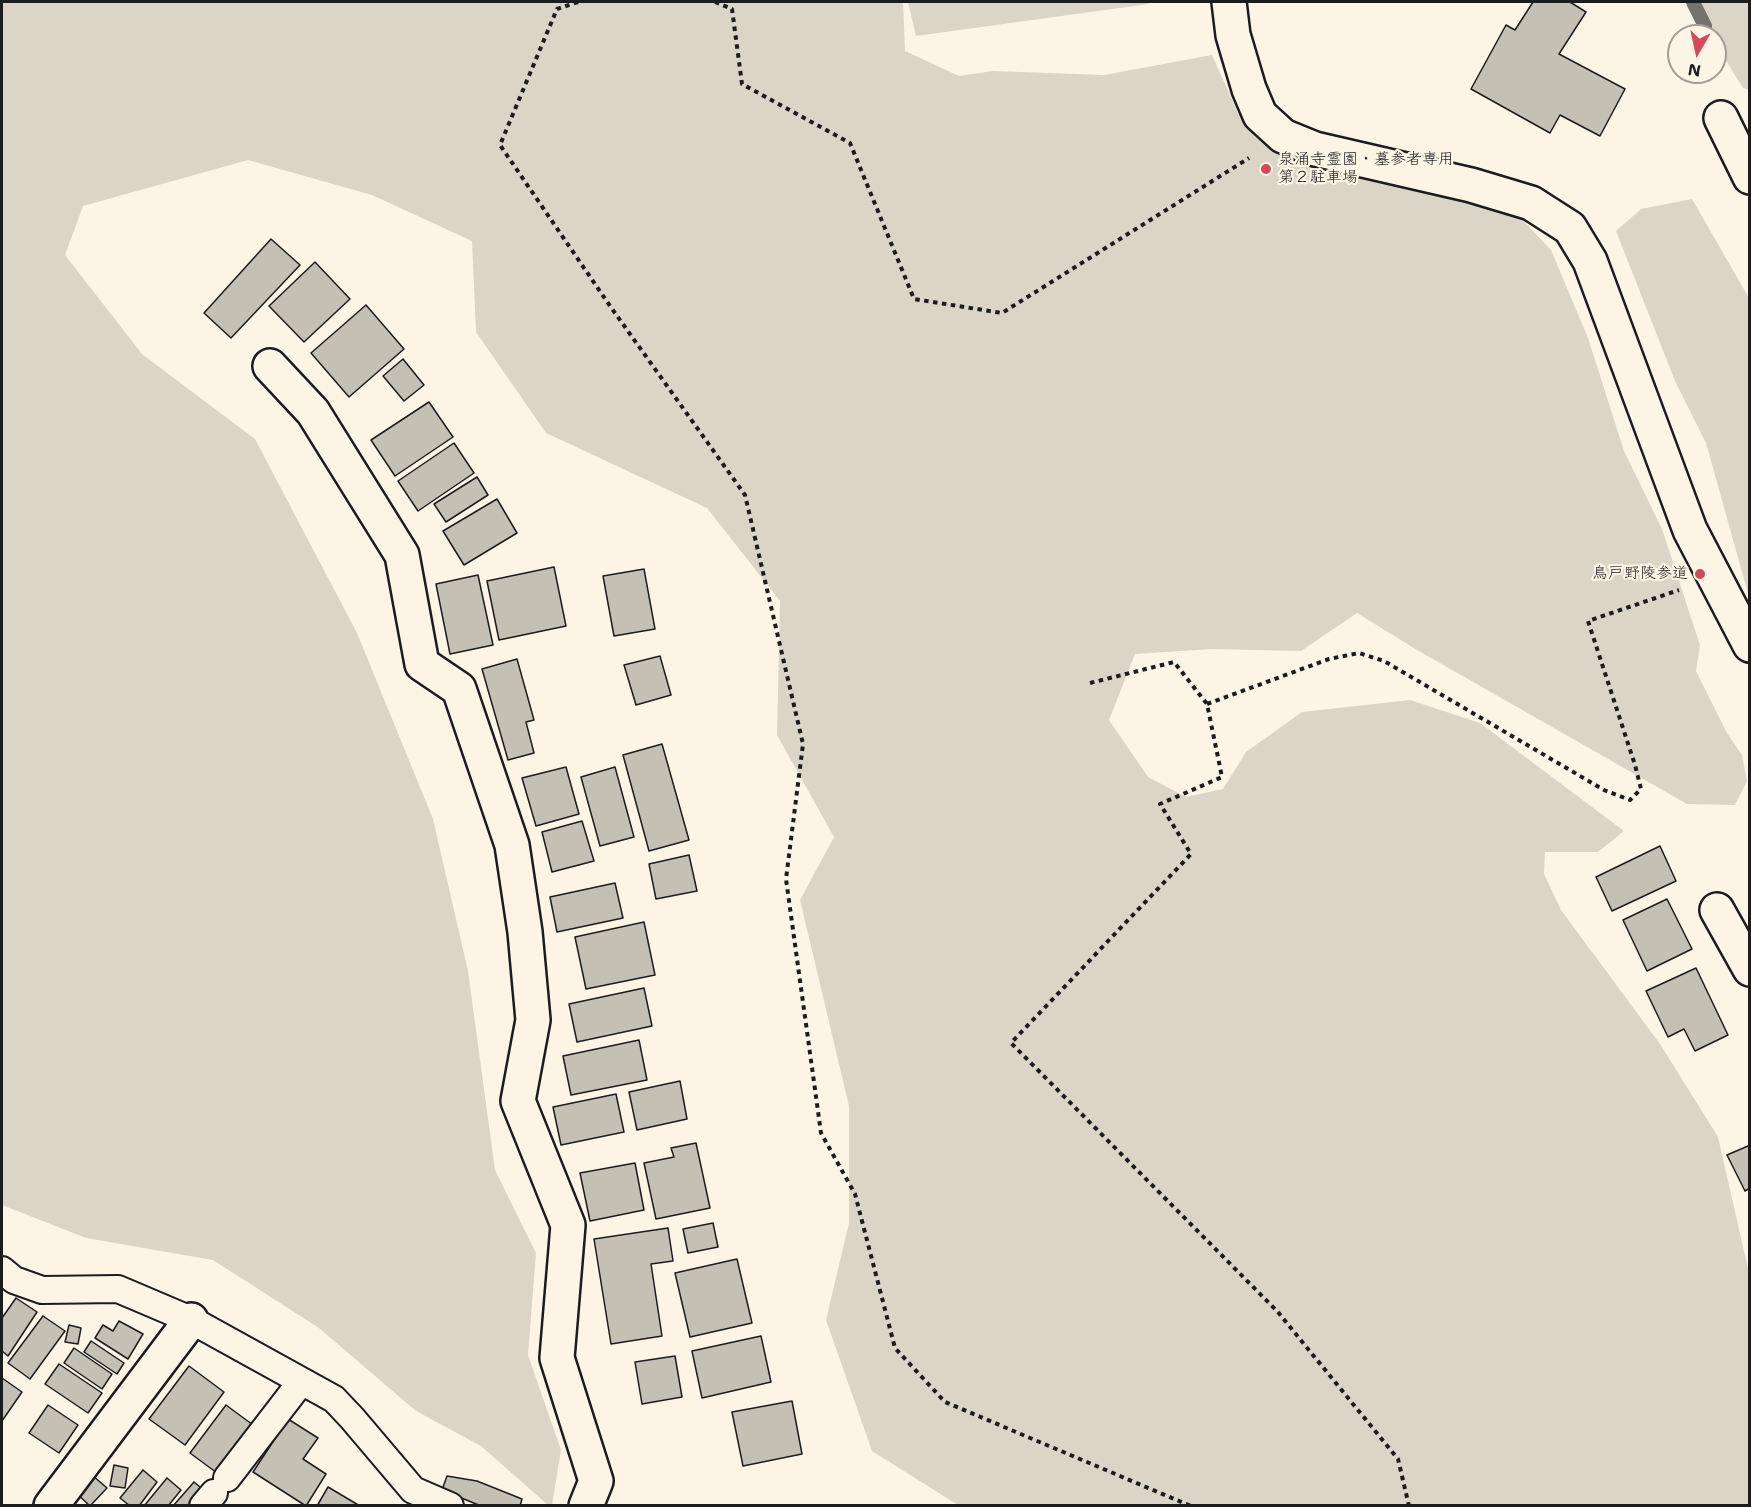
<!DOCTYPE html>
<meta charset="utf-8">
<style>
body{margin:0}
#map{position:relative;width:1751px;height:1507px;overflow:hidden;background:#fcf5e5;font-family:"Shantell Sans",sans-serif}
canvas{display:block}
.frame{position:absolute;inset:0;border:3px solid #1c1c1c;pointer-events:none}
.north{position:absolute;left:1667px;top:24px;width:60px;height:60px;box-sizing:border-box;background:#fcf5e5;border:2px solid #a29e95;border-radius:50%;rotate:189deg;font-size:16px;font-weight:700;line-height:24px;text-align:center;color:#1c1c1c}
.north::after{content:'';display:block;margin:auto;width:21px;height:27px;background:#d1495b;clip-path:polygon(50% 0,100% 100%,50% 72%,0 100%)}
</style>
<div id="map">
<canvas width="1751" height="1507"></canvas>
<div class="frame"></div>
<div class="north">N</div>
</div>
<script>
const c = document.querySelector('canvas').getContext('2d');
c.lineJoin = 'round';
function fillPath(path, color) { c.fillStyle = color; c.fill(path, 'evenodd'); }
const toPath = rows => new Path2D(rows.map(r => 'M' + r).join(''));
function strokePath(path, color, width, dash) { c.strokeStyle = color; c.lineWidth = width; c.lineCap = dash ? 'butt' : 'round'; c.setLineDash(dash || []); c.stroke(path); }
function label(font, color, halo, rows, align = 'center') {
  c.font = font + ' "Shantell Sans","Klee One",sans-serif'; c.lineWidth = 4.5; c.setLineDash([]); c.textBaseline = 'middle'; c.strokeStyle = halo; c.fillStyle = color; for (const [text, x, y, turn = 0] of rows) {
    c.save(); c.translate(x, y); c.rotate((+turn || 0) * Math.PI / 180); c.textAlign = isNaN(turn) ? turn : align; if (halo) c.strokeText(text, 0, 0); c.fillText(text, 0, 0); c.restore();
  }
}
fillPath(toPath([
 [2,2,903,2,905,51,959,76,993,71,1104,75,1212,55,1238,113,1263,134,1518,215,1551,250,1588,338,1624,451,1662,529,1700,645,1696,671,1727,733,1742,755,1747,781,1735,805,1687,804,1417,650,1357,613,1301,651,1212,649,1135,654,1109,720,1148,777,1186,797,1223,789,1246,752,1302,712,1410,700,1480,723,1624,831,1598,852,1545,852,1544,874,1561,910,1660,1044,1718,1137,1749,1273,1749,1505,958,1505,872,1451,826,1320,849,1223,849,1106,800,900,834,837,777,735,780,601,707,508,546,433,476,332,472,241,372,195,248,160,83,206,65,255,142,354,255,439,357,633,433,819,468,971,495,1170,536,1253,528,1355,561,1450,552,1505,548,1505,481,1446,416,1411,319,1328,213,1260,86,1238,2,1205],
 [908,2,1148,2,1149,4,916,36],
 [1689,2,1749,2,1749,90,1743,88,1715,43,1715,36,1711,36],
 [1692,199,1749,298,1749,597,1706,443,1675,381,1616,231,1641,209]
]), '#dbd5c8');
strokePath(toPath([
 [1693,2,1705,26]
]), '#75726c', 14);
const building = toPath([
 [1533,2,1570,2,1586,12,1559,54,1625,89,1600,136,1560,115,1550,133,1471,89,1506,25,1515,30,1533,2],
 [271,239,300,265,231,338,204,313,271,239],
 [315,262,350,299,304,342,269,306,315,262],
 [366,305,404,349,349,397,311,353,366,305],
 [403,359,424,385,404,401,383,376,403,359],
 [429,402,453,437,395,476,371,440,429,402],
 [454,443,474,473,418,511,398,481,454,443],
 [477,477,488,495,446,522,434,504,477,477],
 [497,499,517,533,464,565,443,531,497,499],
 [554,567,566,626,499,640,487,581,554,567],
 [644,569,655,629,614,636,603,576,644,569],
 [478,575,493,645,450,654,436,584,478,575],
 [660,656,671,695,636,705,624,665,660,656],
 [517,659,534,720,526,722,534,753,508,760,482,669,517,659],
 [662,744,689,840,649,851,623,755,662,744],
 [566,767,579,814,536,826,522,778,566,767],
 [615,767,634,837,600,846,581,777,615,767],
 [582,821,594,861,552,872,542,832,582,821],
 [1660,846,1676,881,1612,911,1596,877,1660,846],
 [689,855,697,891,656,899,649,864,689,855],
 [615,883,623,918,557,932,550,897,615,883],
 [1667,899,1692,949,1647,971,1623,920,1667,899],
 [644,922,655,975,586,989,575,937,644,922],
 [1696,968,1728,1035,1695,1051,1684,1029,1668,1037,1646,991,1696,968],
 [644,988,652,1026,577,1042,569,1004,644,988],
 [639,1040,647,1080,571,1095,563,1056,639,1040],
 [680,1081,687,1119,637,1130,629,1092,680,1081],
 [616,1094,624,1132,561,1145,553,1107,616,1094],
 [696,1143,710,1208,656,1219,644,1163,674,1157,671,1148,696,1143],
 [1748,1146,1750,1149,1750,1188,1745,1191,1727,1155,1748,1146],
 [635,1163,644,1210,590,1221,580,1173,635,1163],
 [713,1223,718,1247,688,1253,683,1229,713,1223],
 [668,1228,673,1261,651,1264,662,1336,611,1344,594,1239,668,1228],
 [737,1259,752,1323,690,1337,675,1273,737,1259],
 [16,1298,37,1312,8,1356,2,1351,2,1318,16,1298],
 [43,1316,65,1331,30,1379,8,1363,43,1316],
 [119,1321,143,1334,128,1359,95,1338,103,1325,113,1331,119,1321],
 [69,1325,81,1328,78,1344,65,1342,69,1325],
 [761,1336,771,1382,702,1398,692,1351,761,1336],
 [91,1341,124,1363,117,1374,84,1352,91,1341],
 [74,1348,112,1374,102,1389,64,1363,74,1348],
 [675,1356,682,1397,642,1404,635,1362,675,1356],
 [59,1364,102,1393,88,1413,45,1384,59,1364],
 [189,1366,224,1392,185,1445,149,1419,189,1366],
 [2,1378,22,1392,2,1421,2,1378],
 [792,1401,802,1454,743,1466,732,1412,792,1401],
 [48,1405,78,1425,59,1453,29,1433,48,1405],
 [226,1405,253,1425,217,1473,190,1453,226,1405],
 [288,1419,318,1438,303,1459,326,1474,306,1506,253,1472,288,1419],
 [114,1465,128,1468,125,1488,110,1486,114,1465],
 [143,1470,157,1482,139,1506,130,1506,120,1498,143,1470],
 [92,1475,107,1488,90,1506,75,1492,92,1475],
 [447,1476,477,1481,522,1499,520,1506,481,1506,442,1490,447,1476],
 [167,1478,181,1490,168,1506,144,1506,167,1478],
 [194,1482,206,1492,194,1506,173,1506,194,1482],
 [328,1487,360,1506,317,1506,328,1487]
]);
fillPath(building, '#c4c0b3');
strokePath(building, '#1c1c1c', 1.5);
const lane = toPath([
 [2,1270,14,1280,42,1290,118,1289,191,1320,334,1399,352,1418,413,1490,450,1506],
 [227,1478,301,1382],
 [203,1506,214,1493]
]);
const street = toPath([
 [1229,2,1233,35,1249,89,1260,115,1283,136,1315,149,1471,185,1531,203,1570,228,1590,261,1690,530,1750,645],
 [1721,118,1750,177],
 [270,366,313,412,402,555,422,664,459,689,512,845,525,932,533,1020,518,1101,568,1225,557,1358,596,1481,586,1506],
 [1717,910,1750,969],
 [51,1506,191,1320]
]);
strokePath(lane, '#1c1c1c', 30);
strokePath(street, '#1c1c1c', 38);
strokePath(toPath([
 [578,2,557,9,500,145,610,306,745,495,803,744,786,879,821,1133,855,1194,895,1348,945,1402,1191,1506],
 [715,2,732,9,742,84,850,143,914,299,1002,313,1249,158],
 [1090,683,1174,662,1207,704,1222,777,1160,804,1191,854,1011,1043,1277,1311,1398,1459,1409,1506],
 [1207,704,1329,659,1359,653,1384,661,1604,790,1630,800,1641,789,1635,765,1588,621,1679,590]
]), '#1c1c1c', 4, [4.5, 4.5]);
strokePath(lane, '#fcf5e5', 26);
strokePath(street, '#fcf5e5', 33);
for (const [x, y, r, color] of [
 [1266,169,6,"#d1495b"],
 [1700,574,6,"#d1495b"]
]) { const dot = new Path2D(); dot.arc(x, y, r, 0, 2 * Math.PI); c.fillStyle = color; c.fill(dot); strokePath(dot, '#fcf5e5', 2); }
label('16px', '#1c1c1c', '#fcf5e5', [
 ["泉涌寺霊園・墓参者専用",1278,160],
 ["第２駐車場",1278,178],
 ["鳥戸野陵参道",1688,574,"right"]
], 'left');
</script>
